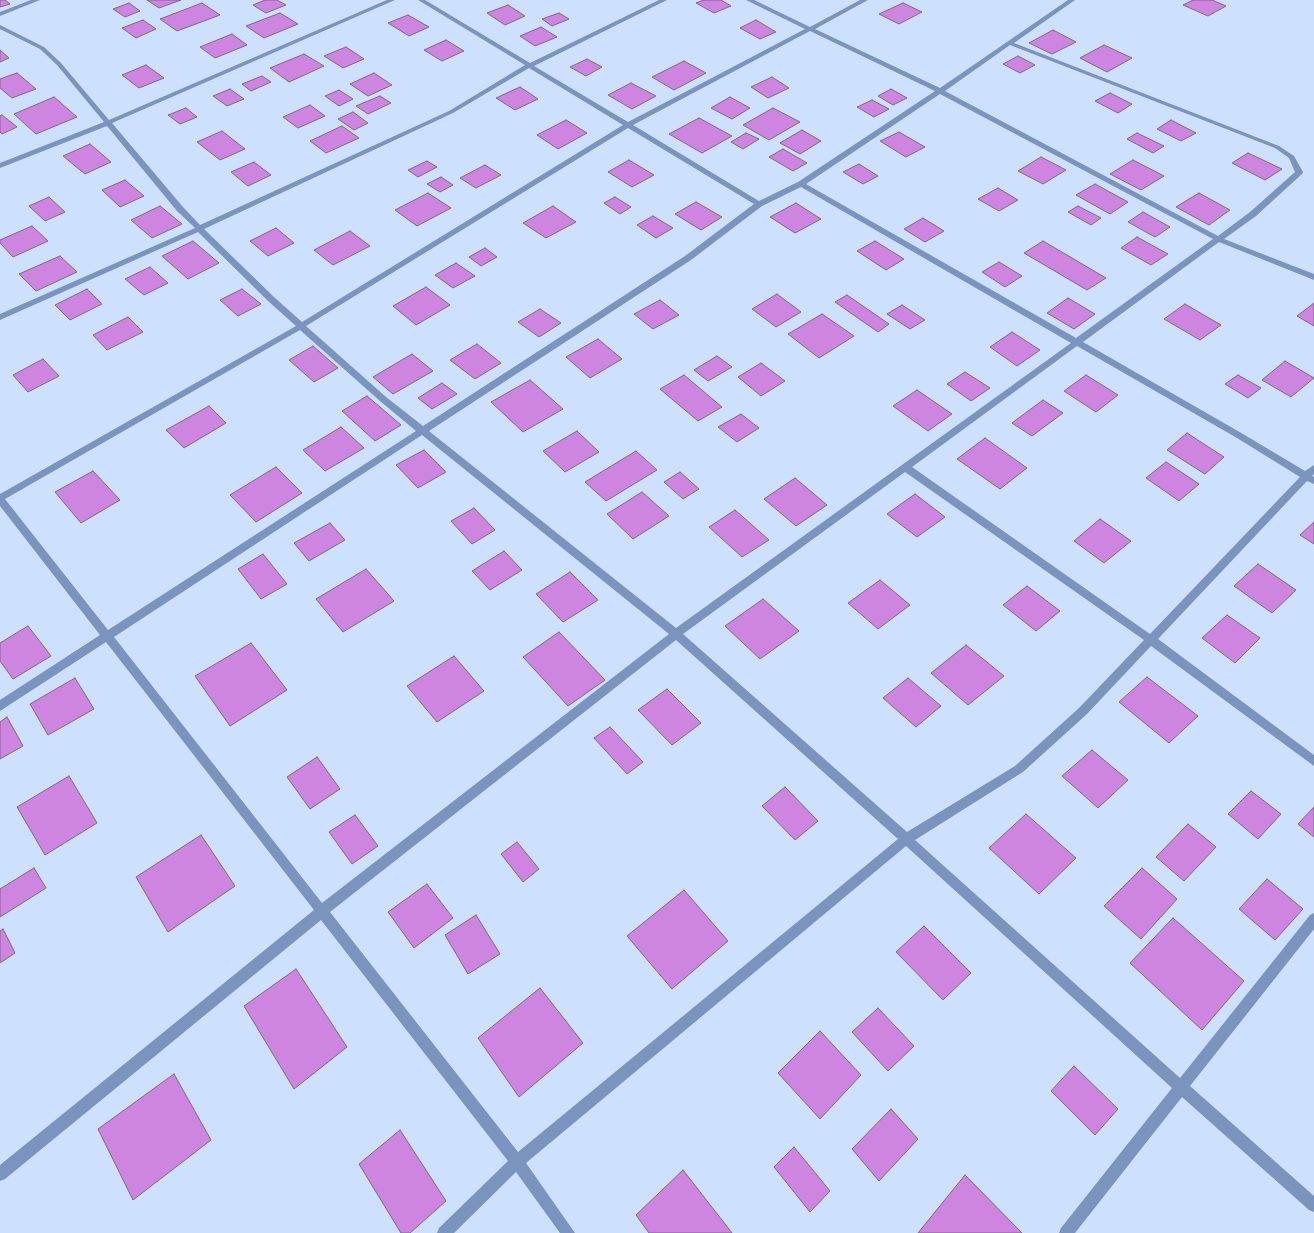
<!DOCTYPE html>
<style>
body{margin:0}
canvas{display:block;background:#cde0fe}
</style>
<canvas width="1314" height="1233"></canvas>
<script>
const c = document.querySelector('canvas').getContext('2d');
c.lineJoin = 'round';
function fillPath(path, color) { c.fillStyle = color; c.fill(path, 'evenodd'); }
const toPath = rows => new Path2D(rows.map(r => 'M' + r).join(''));
function strokePath(path, color, width, dash) { c.strokeStyle = color; c.lineWidth = width; c.lineCap = dash ? 'butt' : 'round'; c.setLineDash(dash || []); c.stroke(path); }
const building = toPath([
 [0,0,5,0,10,4,0,7,0,0],
 [147,0,181,0,159,8,147,0],
 [265,0,277,0,286,5,266,13,253,5,265,0],
 [704,0,721,0,731,6,714,13,696,3,704,0],
 [1193,0,1212,0,1226,6,1208,16,1183,5,1193,0],
 [129,3,140,11,125,17,113,9,129,3],
 [202,3,220,15,177,31,160,19,202,3],
 [903,3,922,12,899,24,879,14,903,3],
 [508,5,525,16,505,25,487,13,508,5],
 [280,13,298,24,264,38,246,26,280,13],
 [559,13,569,19,552,26,542,19,559,13],
 [408,15,429,27,409,36,388,23,408,15],
 [143,20,156,29,136,38,122,28,143,20],
 [756,20,776,32,760,39,740,28,756,20],
 [541,27,557,37,535,46,520,36,541,27],
 [1053,30,1076,42,1052,54,1029,43,1053,30],
 [232,34,247,45,215,58,200,47,232,34],
 [446,40,464,51,442,61,424,50,446,40],
 [1104,45,1132,58,1107,72,1080,58,1104,45],
 [346,47,364,59,343,68,324,56,346,47],
 [0,50,9,58,0,62,0,50],
 [304,54,324,66,289,82,270,68,304,54],
 [1018,56,1035,65,1020,73,1003,64,1018,56],
 [587,59,602,67,586,76,570,67,587,59],
 [684,61,706,73,674,90,652,77,684,61],
 [146,65,164,78,139,88,122,75,146,65],
 [17,73,36,89,12,98,0,88,0,79,17,73],
 [374,73,392,85,368,96,350,84,374,73],
 [262,76,271,82,251,91,242,84,262,76],
 [772,77,789,88,768,98,751,87,772,77],
 [631,83,656,96,632,109,608,95,631,83],
 [520,87,538,99,515,110,496,98,520,87],
 [230,89,244,99,227,106,213,96,230,89],
 [891,89,907,98,893,105,878,96,891,89],
 [339,90,353,99,339,106,325,96,339,90],
 [1110,93,1132,104,1118,113,1095,101,1110,93],
 [380,96,391,103,368,114,356,106,380,96],
 [54,97,77,117,36,134,14,114,54,97],
 [730,97,750,108,732,119,711,108,730,97],
 [872,100,889,109,874,117,857,107,872,100],
 [310,105,325,116,298,128,283,117,310,105],
 [186,108,197,117,180,124,168,115,186,108],
 [773,108,800,122,769,140,743,125,773,108],
 [353,112,368,123,354,130,338,119,353,112],
 [2,115,17,127,2,134,0,132,0,116,2,115],
 [699,118,732,136,702,153,669,134,699,118],
 [566,120,587,133,558,149,537,135,566,120],
 [1171,120,1196,133,1181,141,1157,129,1171,120],
 [342,126,359,138,326,153,310,141,342,126],
 [802,130,821,141,800,154,780,143,802,130],
 [222,131,245,149,220,160,197,142,222,131],
 [899,132,925,147,906,157,880,141,899,132],
 [746,133,759,139,743,149,731,142,746,133],
 [1137,133,1164,146,1153,153,1127,139,1137,133],
 [90,144,111,162,85,174,63,156,90,144],
 [783,149,807,163,793,171,769,157,783,149],
 [1248,153,1282,169,1265,180,1232,163,1248,153],
 [1041,157,1066,170,1043,184,1018,171,1041,157],
 [629,160,654,175,632,187,608,172,629,160],
 [1133,160,1164,176,1141,190,1110,174,1133,160],
 [427,161,437,167,418,177,408,170,427,161],
 [254,162,271,175,248,186,231,172,254,162],
 [859,164,878,176,863,184,843,172,859,164],
 [485,165,501,175,476,188,460,178,485,165],
 [441,177,453,185,440,192,427,184,441,177],
 [125,180,144,196,120,207,102,190,125,180],
 [1095,184,1128,202,1110,214,1076,195,1095,184],
 [998,188,1018,200,999,211,978,199,998,188],
 [428,193,451,208,417,226,395,210,428,193],
 [1199,193,1230,210,1209,225,1176,207,1199,193],
 [49,197,65,212,45,221,29,206,49,197],
 [615,197,631,207,620,214,604,203,615,197],
 [696,202,722,217,701,230,675,214,696,202],
 [796,203,821,219,795,233,770,217,796,203],
 [160,206,182,224,152,238,131,220,160,206],
 [553,206,576,222,546,238,523,223,553,206],
 [1078,206,1101,218,1091,225,1068,212,1078,206],
 [1143,212,1170,227,1155,237,1128,222,1143,212],
 [653,216,673,228,656,238,637,225,653,216],
 [923,218,944,231,925,242,904,229,923,218],
 [32,226,48,241,13,257,0,243,0,240,32,226],
 [276,228,294,243,268,256,250,241,276,228],
 [350,231,370,246,333,265,314,250,350,231],
 [1137,237,1168,254,1151,265,1121,248,1137,237],
 [193,241,219,263,188,279,162,256,193,241],
 [875,241,904,259,886,270,857,251,875,241],
 [1043,241,1106,278,1087,290,1024,253,1043,241],
 [485,248,497,257,481,266,469,257,485,248],
 [60,256,77,272,36,291,19,274,60,256],
 [999,262,1022,276,1005,287,982,272,999,262],
 [456,263,475,276,453,288,435,275,456,263],
 [150,267,168,283,144,295,125,279,150,267],
 [426,287,450,305,416,325,393,306,426,287],
 [87,289,102,304,70,320,55,305,87,289],
 [242,289,261,304,238,316,220,300,242,289],
 [777,294,801,312,776,327,752,309,777,294],
 [847,295,889,324,878,332,835,302,847,295],
 [1068,298,1095,314,1074,329,1047,313,1068,298],
 [660,300,679,315,653,329,634,314,660,300],
 [1314,303,1314,326,1297,316,1314,303],
 [1185,304,1221,325,1200,340,1164,319,1185,304],
 [902,305,925,320,910,329,887,314,902,305],
 [540,309,561,323,539,337,518,322,540,309],
 [822,314,854,336,819,358,788,334,822,314],
 [128,317,143,332,107,350,93,335,128,317],
 [1012,332,1040,350,1017,366,990,347,1012,332],
 [598,339,622,359,590,378,566,357,598,339],
 [477,344,501,363,475,379,450,360,477,344],
 [313,346,338,368,314,382,289,360,313,346],
 [412,354,433,371,393,394,373,377,412,354],
 [717,356,732,367,708,381,694,370,717,356],
 [43,359,59,376,28,392,13,375,43,359],
 [1285,361,1314,378,1291,397,1262,380,1285,361],
 [761,363,785,381,761,396,738,377,761,363],
 [965,372,990,388,971,401,947,384,965,372],
 [684,375,722,407,698,421,660,389,684,375],
 [1086,375,1118,395,1096,412,1064,391,1086,375],
 [1238,375,1261,388,1248,398,1225,384,1238,375],
 [530,380,563,409,523,432,491,402,530,380],
 [442,383,457,394,432,409,418,398,442,383],
 [917,390,952,414,928,431,893,406,917,390],
 [367,396,401,425,375,441,342,411,367,396],
 [1043,400,1063,413,1032,436,1012,423,1043,400],
 [209,406,226,423,184,448,166,430,209,406],
 [741,414,759,428,737,442,718,427,741,414],
 [341,427,364,448,325,471,303,450,341,427],
 [577,431,599,452,565,472,543,451,577,431],
 [1187,433,1224,457,1205,474,1167,450,1187,433],
 [985,438,1027,468,1000,489,957,459,985,438],
 [424,450,446,472,418,488,396,465,424,450],
 [636,451,657,470,606,501,585,482,636,451],
 [1166,462,1199,484,1179,501,1146,478,1166,462],
 [276,467,302,493,256,522,230,495,276,467],
 [93,471,120,500,81,523,55,492,93,471],
 [680,472,699,489,683,499,664,482,680,472],
 [795,478,827,505,796,526,764,499,795,478],
 [642,492,669,516,633,539,607,514,642,492],
 [915,494,945,517,917,537,887,514,915,494],
 [474,508,495,530,472,544,451,521,474,508],
 [735,510,769,540,742,557,709,527,735,510],
 [1100,519,1131,541,1104,563,1074,541,1100,519],
 [1314,522,1314,544,1300,535,1314,522],
 [330,523,345,540,309,561,294,543,330,523],
 [504,551,522,570,490,590,472,571,504,551],
 [263,554,287,584,261,599,238,569,263,554],
 [1258,564,1296,590,1272,613,1234,586,1258,564],
 [366,569,394,601,343,632,316,599,366,569],
 [570,572,598,600,563,622,536,594,570,572],
 [880,580,910,605,878,629,848,603,880,580],
 [1027,586,1060,611,1036,631,1003,605,1027,586],
 [763,599,799,631,760,659,725,626,763,599],
 [1227,615,1260,638,1235,663,1202,638,1227,615],
 [28,626,51,656,13,679,0,661,0,643,28,626],
 [559,632,605,680,568,706,523,657,559,632],
 [251,643,287,690,230,726,195,676,251,643],
 [966,645,1004,676,968,705,931,673,966,645],
 [454,656,484,691,437,722,407,686,454,656],
 [1147,677,1198,716,1169,743,1119,702,1147,677],
 [75,678,94,709,48,735,30,704,75,678],
 [908,678,941,706,916,727,883,698,908,678],
 [667,689,701,723,672,745,638,710,667,689],
 [7,717,23,746,0,759,0,722,7,717],
 [610,727,643,762,627,774,594,738,610,727],
 [1092,750,1128,780,1098,808,1062,776,1092,750],
 [317,757,340,789,310,809,287,777,317,757],
 [69,776,97,823,45,855,17,807,69,776],
 [785,787,818,821,795,840,762,806,785,787],
 [1251,791,1281,814,1258,839,1228,814,1251,791],
 [1314,807,1314,837,1298,824,1314,807],
 [1026,814,1076,858,1039,894,989,848,1026,814],
 [355,815,378,846,352,864,329,832,355,815],
 [1188,824,1216,847,1184,881,1156,857,1188,824],
 [201,835,235,886,168,932,136,877,201,835],
 [517,842,539,869,523,882,501,854,517,842],
 [34,868,46,888,0,917,0,889,34,868],
 [1142,868,1177,899,1141,939,1104,906,1142,868],
 [1267,879,1303,909,1275,940,1239,909,1267,879],
 [427,884,453,918,414,948,388,912,427,884],
 [684,890,728,941,672,989,627,936,684,890],
 [476,915,500,954,468,974,445,935,476,915],
 [1173,918,1244,981,1202,1030,1130,963,1173,918],
 [924,926,971,973,943,1000,896,952,924,926],
 [3,929,15,953,0,963,0,931,3,929],
 [296,969,347,1047,294,1089,244,1006,296,969],
 [540,988,583,1043,519,1097,478,1038,540,988],
 [878,1008,914,1046,888,1071,852,1032,878,1008],
 [820,1031,861,1075,820,1119,778,1073,820,1031],
 [1074,1066,1118,1109,1095,1135,1051,1091,1074,1066],
 [174,1074,211,1140,133,1200,98,1129,174,1074],
 [891,1109,918,1139,879,1181,852,1149,891,1109],
 [400,1130,446,1201,410,1233,401,1233,359,1164,400,1130],
 [794,1147,830,1191,810,1212,774,1167,794,1147],
 [683,1170,732,1233,649,1233,636,1215,683,1170],
 [965,1175,1022,1233,918,1233,965,1175]
]);
fillPath(building, '#cd85e0');
strokePath(building, '#806687', 1);
fillPath(toPath([
 [31,0,40,0,0,16,0,12,31,0],
 [387,0,395,0,112,123,183,207,200,225,449,111,525,65,418,0,425,0,530,63,659,0,667,0,534,66,628,122,805,29,746,0,754,0,810,27,860,0,868,0,815,29,940,88,1068,0,1075,0,1014,43,1279,146,1294,156,1303,172,1302,174,1256,216,1224,239,1314,274,1314,280,1219,242,1083,342,1243,434,1305,471,1314,465,1314,474,1312,476,1314,477,1314,484,1307,481,1158,639,1314,755,1314,766,1151,646,1087,714,1023,772,915,840,1180,1078,1310,915,1314,913,1314,929,1190,1086,1314,1196,1314,1212,1309,1210,1182,1097,1075,1233,1059,1233,1061,1228,1172,1088,906,846,526,1163,575,1233,560,1233,516,1172,454,1233,437,1233,439,1228,508,1161,321,920,5,1179,0,1181,0,1165,314,910,106,642,0,711,0,700,100,635,0,506,0,494,296,326,268,301,198,232,0,320,0,314,195,228,177,211,107,126,0,168,0,163,104,122,57,65,40,49,0,29,0,25,44,47,61,63,109,120,387,0],
 [810,31,935,91,798,182,759,201,633,125,810,31],
 [1010,45,1275,148,1289,158,1295,172,1250,212,1218,236,945,91,1010,45],
 [529,68,623,125,302,322,274,297,204,229,453,113,529,68],
 [940,94,1213,239,1076,338,806,184,940,94],
 [628,128,754,204,685,256,423,426,386,397,306,326,628,128],
 [801,187,1071,343,676,628,429,431,691,260,762,206,801,187],
 [300,330,380,401,416,431,108,630,5,499,300,330],
 [1077,346,1237,438,1300,477,1150,634,912,467,1077,346],
 [422,435,669,634,322,903,114,637,422,435],
 [905,472,1144,640,1079,708,1015,766,907,832,683,634,905,472],
 [676,640,898,839,518,1152,330,912,676,640]
]), '#7b94bd');
</script>
